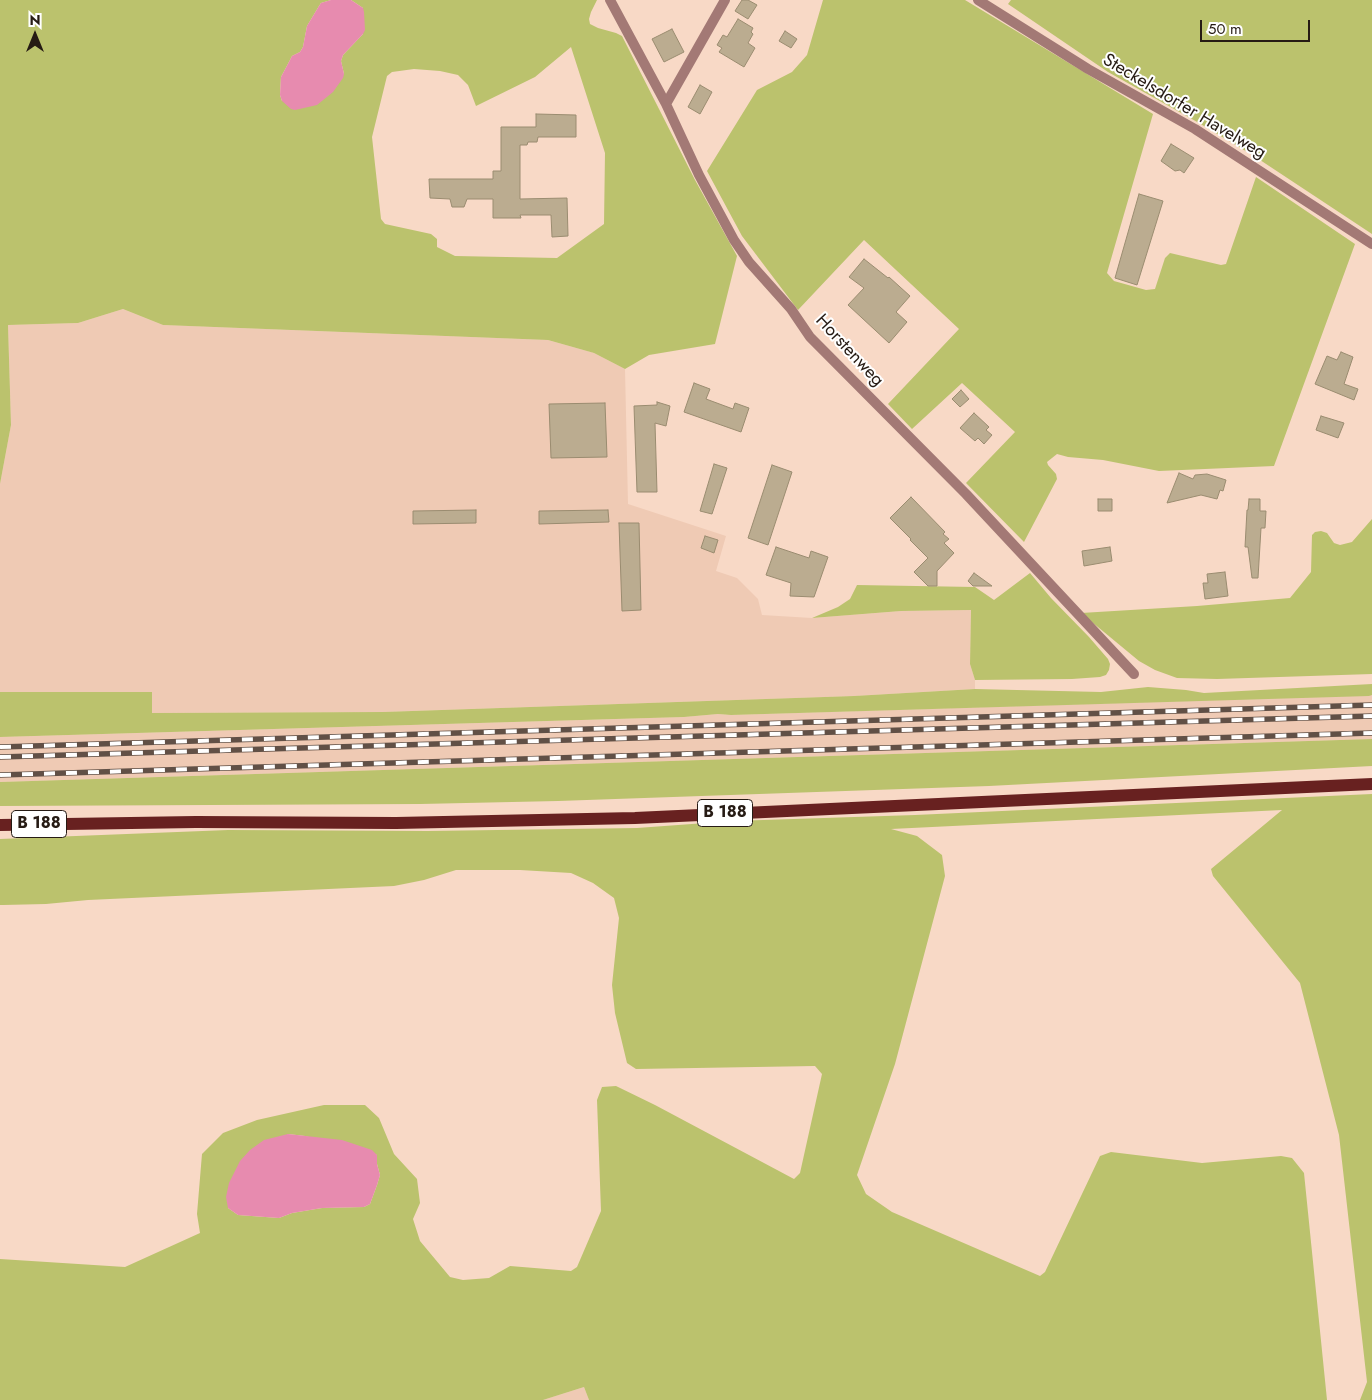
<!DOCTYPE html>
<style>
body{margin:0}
#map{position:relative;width:1372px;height:1400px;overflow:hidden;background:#f8d9c6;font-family:Jost,sans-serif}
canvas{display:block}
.north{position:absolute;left:10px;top:10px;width:50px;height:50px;-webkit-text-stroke:4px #fff;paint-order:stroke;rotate:0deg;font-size:14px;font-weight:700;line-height:20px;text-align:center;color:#261b14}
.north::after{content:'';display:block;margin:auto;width:18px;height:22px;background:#261b14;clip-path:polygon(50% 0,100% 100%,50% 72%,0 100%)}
.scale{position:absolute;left:1200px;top:20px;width:110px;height:22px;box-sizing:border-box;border:2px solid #261b14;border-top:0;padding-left:6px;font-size:15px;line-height:18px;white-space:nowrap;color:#261b14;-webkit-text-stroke:4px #fff;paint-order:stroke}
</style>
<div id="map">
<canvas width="1372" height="1400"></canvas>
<div class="north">N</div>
<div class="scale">50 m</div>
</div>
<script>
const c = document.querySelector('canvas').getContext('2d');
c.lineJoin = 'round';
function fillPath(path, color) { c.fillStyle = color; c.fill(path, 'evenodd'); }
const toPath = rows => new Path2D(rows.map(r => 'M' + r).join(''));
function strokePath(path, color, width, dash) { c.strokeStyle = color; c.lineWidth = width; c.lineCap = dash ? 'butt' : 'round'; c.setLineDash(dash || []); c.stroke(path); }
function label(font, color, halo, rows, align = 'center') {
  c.font = font + ' Jost,sans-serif'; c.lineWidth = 4; c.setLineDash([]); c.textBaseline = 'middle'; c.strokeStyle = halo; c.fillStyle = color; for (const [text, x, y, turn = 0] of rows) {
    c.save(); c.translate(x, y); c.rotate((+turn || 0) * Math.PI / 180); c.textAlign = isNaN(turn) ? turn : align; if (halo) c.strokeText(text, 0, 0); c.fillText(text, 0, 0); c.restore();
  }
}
fillPath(toPath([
 [123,309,163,325,548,340,594,353,625,369,628,504,726,536,716,571,737,578,758,599,762,615,812,618,901,611,971,610,970,664,975,680,975,689,854,696,383,712,152,713,151,692,0,692,0,484,11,425,8,325,78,323],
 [1372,695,1372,739,0,782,0,737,684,717,718,714,731,715],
 [584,1387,589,1400,543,1400]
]), '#efcab4');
fillPath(toPath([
 [0,0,331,0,321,3,319,6,307,26,303,47,300,52,292,56,290,60,281,77,280,95,282,101,344,74,341,61,343,55,363,34,363,8,351,0,597,0,591,12,589,19,590,24,598,28,616,33,622,36,695,180,737,256,715,344,649,355,625,369,594,353,548,340,163,325,123,309,78,323,8,325,11,425,0,484],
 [571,47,605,153,604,224,557,258,455,256,437,247,437,239,431,234,385,224,381,219,372,137,387,76,392,72,414,69,440,71,458,75,468,85,476,106,535,77],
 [823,0,965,0,1153,114,1107,273,1114,281,1146,290,1155,289,1165,258,1170,253,1221,265,1226,264,1256,177,1355,244,1274,466,1159,471,1103,460,1068,457,1057,454,1047,462,1048,465,1056,474,1057,479,1024,542,966,483,1015,432,962,383,912,429,888,404,959,329,864,240,798,310,742,236,707,171,757,90,792,72,807,55],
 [1011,0,1372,0,1372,234,1254,156,1199,123,1108,72,1008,4],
 [1372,519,1372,674,1217,679,1177,678,1155,670,1139,661,1081,613,1197,606,1290,598,1311,572,1312,535,1315,532,1321,531,1327,533,1334,543,1340,545,1352,542],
 [1030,573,1051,598,1089,637,1108,659,1110,664,1109,670,1106,675,1100,677,1072,679,975,680,970,664,971,610,901,611,812,618,838,607,850,599,857,585,975,587,994,600],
 [1372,684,1372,695,1369,696,731,715,718,714,684,717,0,737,0,692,152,692,152,713,383,712,854,696,975,689,1101,692,1148,687,1186,690,1204,693],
 [1372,739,1372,766,989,786,558,801,420,804,0,806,0,782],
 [1372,794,1372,1400,1360,1400,1367,1382,1339,1135,1300,983,1213,876,1211,869,1282,810,891,829,917,836,942,855,945,876,895,1064,857,1175,866,1194,892,1212,1040,1276,1045,1272,1100,1156,1111,1152,1202,1163,1281,1156,1292,1158,1304,1173,1327,1400,589,1400,584,1387,543,1400,0,1400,0,1259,125,1267,200,1233,197,1214,202,1154,223,1133,257,1120,324,1105,365,1105,379,1118,394,1154,417,1179,420,1203,413,1219,420,1241,450,1277,463,1280,489,1278,510,1266,571,1271,577,1267,601,1211,597,1100,602,1087,616,1086,655,1105,794,1179,800,1173,822,1074,815,1066,636,1069,627,1063,615,1013,612,985,619,918,614,898,593,883,571,873,520,870,456,870,424,880,394,886,88,900,46,904,3,905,0,905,0,839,228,830,428,831,637,828,733,821,915,815],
 [288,1134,305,1136,377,1155,377,1164,380,1175,377,1185,370,1204,364,1207,322,1208,292,1213,279,1218,238,1215,228,1208]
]), '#bbc26d');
fillPath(toPath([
 [331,0,351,0,363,8,364,12,365,30,363,34,343,55,341,61,344,74,343,78,333,92,317,105,295,110,291,109,282,101,280,95,281,77,290,60,292,56,300,52,303,47,307,26,319,6,321,3],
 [288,1134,342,1140,372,1150,377,1155,377,1164,380,1175,377,1185,370,1204,364,1207,322,1208,292,1213,279,1218,238,1215,228,1208,226,1197,229,1183,240,1161,250,1150,264,1140]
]), '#e78baf');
const building = toPath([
 [742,0,748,0,757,5,748,19,735,11,742,0],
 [738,19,753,28,751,32,753,34,748,43,755,48,744,67,719,52,722,48,717,45,723,35,727,37,738,19],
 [672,29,684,52,664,62,652,39,672,29],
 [785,31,797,39,791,48,779,41,785,31],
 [700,85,712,92,700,114,688,107,700,85],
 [536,114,576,115,576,137,538,137,537,142,528,142,527,145,520,145,520,199,567,198,568,236,552,237,551,215,520,215,521,218,493,218,493,199,467,199,464,207,452,207,450,199,430,198,429,179,493,179,493,171,501,171,501,127,536,127,536,114],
 [1171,144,1194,158,1184,173,1180,170,1175,171,1161,161,1171,144],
 [1139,194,1163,201,1137,285,1115,278,1139,194],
 [864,259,888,278,889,277,910,296,896,312,907,322,889,343,848,305,864,288,849,277,864,259],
 [1341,352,1353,357,1344,384,1358,389,1354,400,1315,384,1327,356,1337,360,1341,352],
 [694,383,710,389,706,399,733,409,735,403,749,408,741,432,684,412,694,383],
 [961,390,969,399,960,407,952,399,961,390],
 [657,402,670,406,666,426,655,423,657,492,637,492,634,406,657,405,657,402],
 [605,403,607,457,551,458,549,404,605,403],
 [974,413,989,427,986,430,992,435,984,444,978,438,975,441,960,428,974,413],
 [1321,416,1344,423,1338,438,1316,430,1321,416],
 [714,464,727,468,712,514,700,511,714,464],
 [772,465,792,472,768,545,748,538,772,465],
 [1179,473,1193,479,1195,475,1207,474,1226,480,1223,491,1220,490,1217,499,1201,495,1167,503,1179,473],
 [911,497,945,532,943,534,949,539,944,543,954,553,937,571,937,586,928,586,914,572,928,558,910,540,911,539,890,518,911,497],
 [1098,499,1112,499,1112,511,1098,511,1098,499],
 [1249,499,1260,499,1260,511,1266,511,1265,528,1261,528,1258,578,1252,578,1248,547,1245,547,1247,510,1248,510,1249,499],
 [476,510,476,523,413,524,413,511,476,510],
 [608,510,609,522,539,524,539,511,608,510],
 [619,523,639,523,641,610,622,611,619,523],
 [705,536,718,540,714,553,701,548,705,536],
 [776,547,809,558,811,551,828,557,814,597,790,596,791,583,766,575,776,547],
 [1110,547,1112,561,1084,566,1082,551,1110,547],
 [1225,572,1228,596,1205,599,1203,583,1208,583,1207,574,1225,572],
 [974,573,992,586,973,586,968,581,974,573]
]);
fillPath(building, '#bbac90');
strokePath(building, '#9a8c70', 1);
strokePath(toPath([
 [610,0,666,104,699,175,734,240,749,262,791,309,810,337,966,494,1134,674],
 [978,0,1088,69,1195,129,1372,244],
 [666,104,725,0]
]), '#a37975', 10);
strokePath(toPath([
 [0,825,196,822,396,823,635,818,1372,784]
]), '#682120', 12);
const rail = toPath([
 [0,747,1372,705],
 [0,757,1372,716],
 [0,775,1372,733]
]);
strokePath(rail, '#615046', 5.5);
strokePath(rail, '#fff', 4, [11]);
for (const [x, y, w] of [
 [725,813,55],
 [39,824,55]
]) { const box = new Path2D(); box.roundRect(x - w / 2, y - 13.5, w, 27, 4); c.fillStyle = '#fff'; c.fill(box); strokePath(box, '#261b14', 1); }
label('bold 16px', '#261b14', null, [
 ["B 188",725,813],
 ["B 188",39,824]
]);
label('18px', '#261b14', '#fff', [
 ["Steckelsdorfer Havelweg",1184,107,31],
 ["Horstenweg",849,351,47]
]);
</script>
